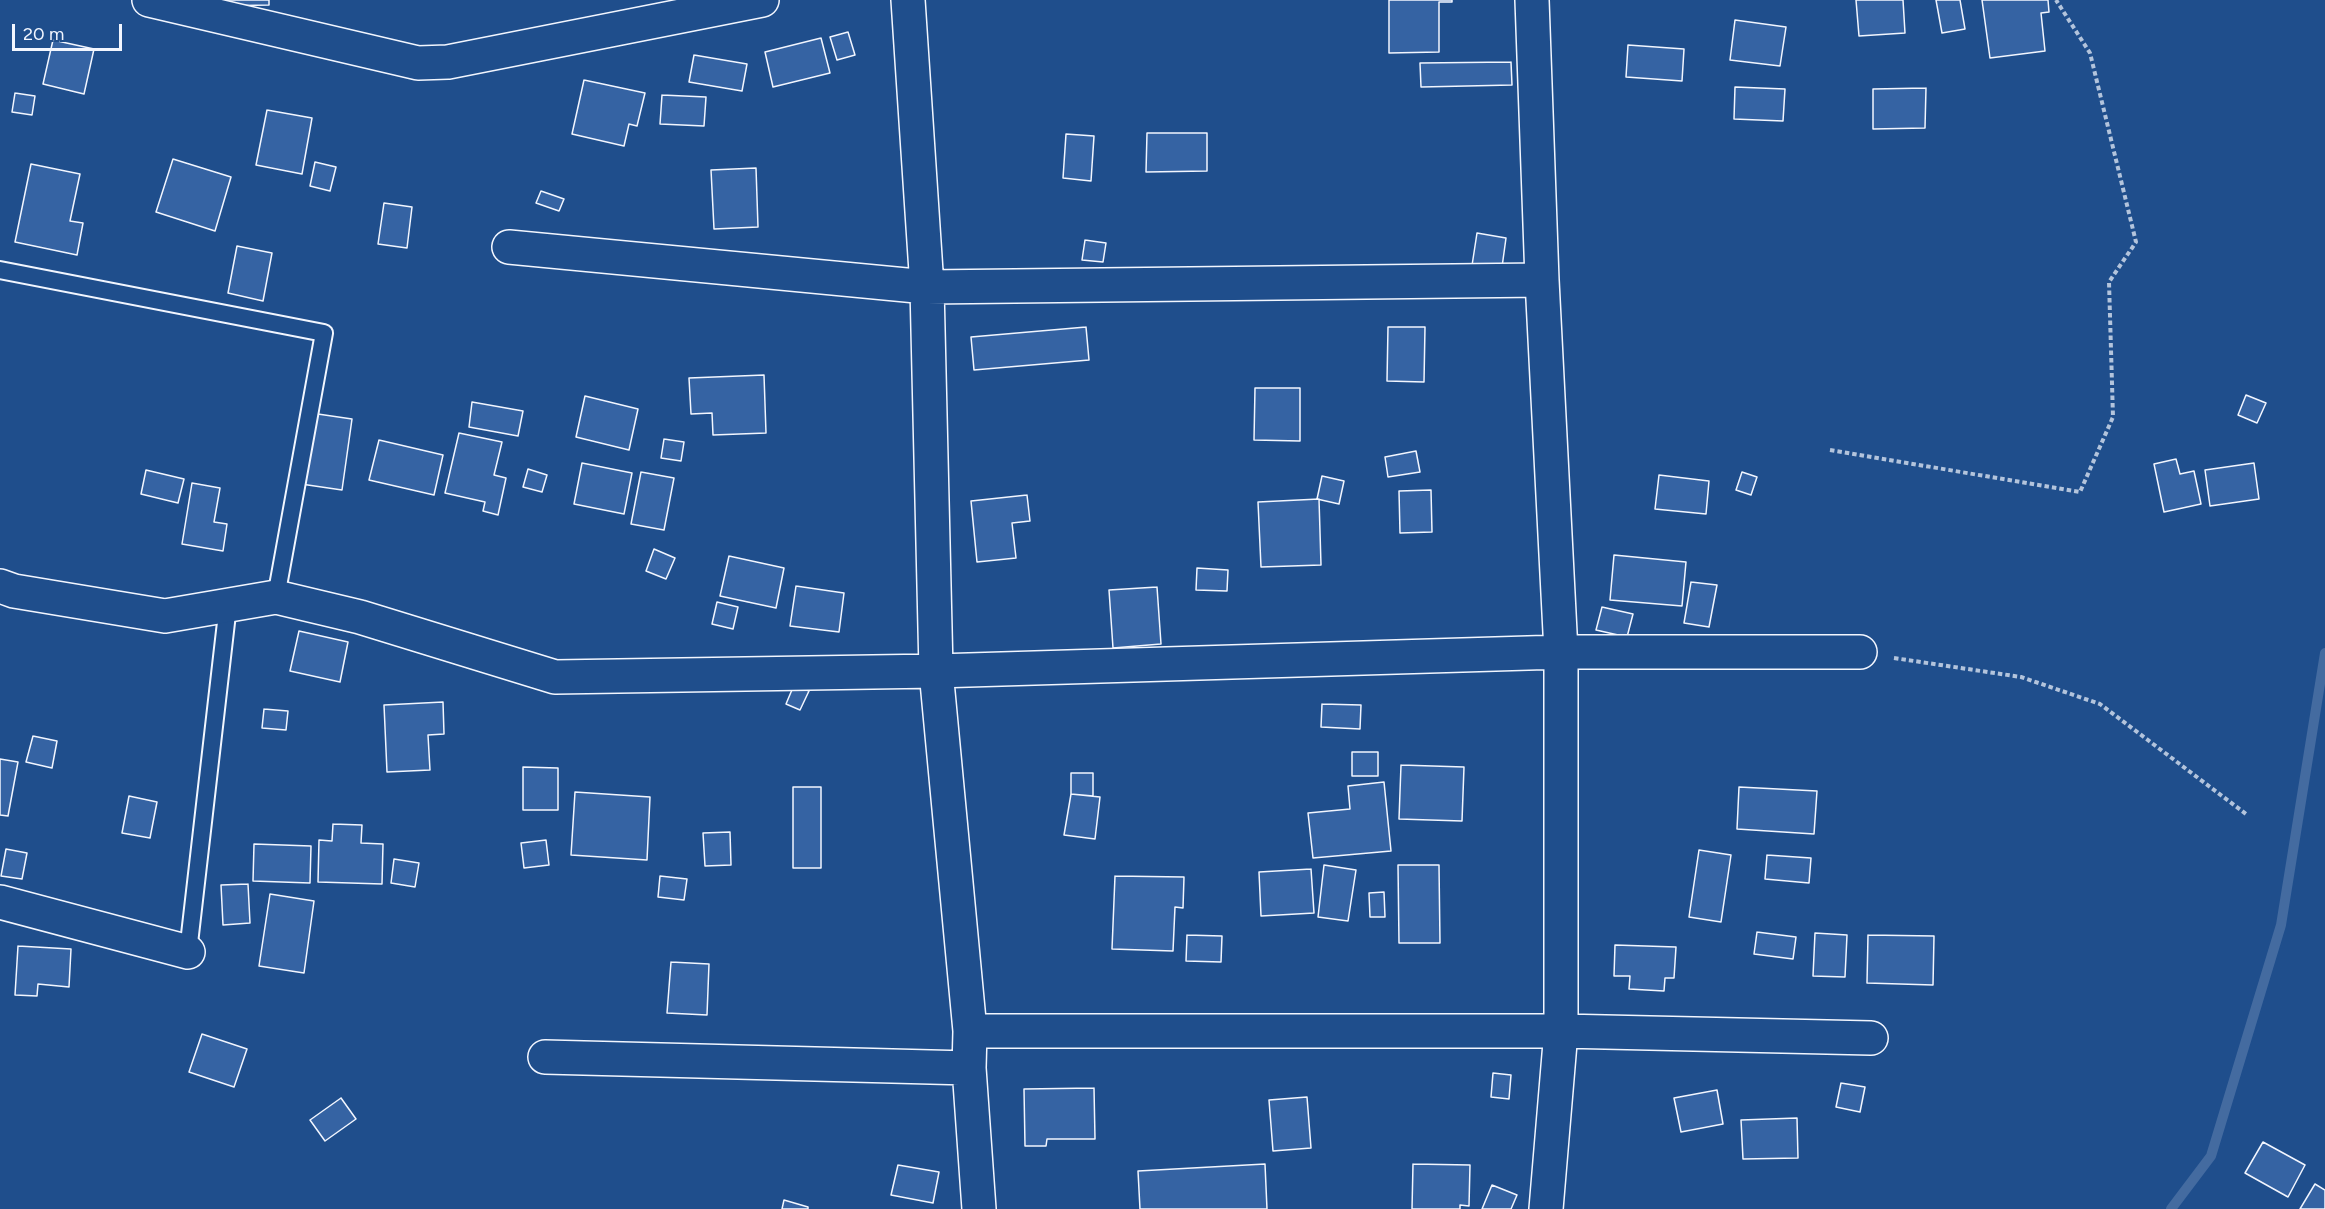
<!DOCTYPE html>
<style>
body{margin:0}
#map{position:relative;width:2325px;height:1209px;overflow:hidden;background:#1f4e8c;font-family:Figtree,sans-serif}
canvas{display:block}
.scale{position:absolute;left:12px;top:24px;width:110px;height:27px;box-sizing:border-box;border:3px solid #f2f6ff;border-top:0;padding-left:8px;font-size:18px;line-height:21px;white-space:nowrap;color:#f2f6ff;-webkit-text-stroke:4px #1f4e8c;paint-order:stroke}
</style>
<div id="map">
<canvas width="2325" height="1209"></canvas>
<div class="scale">20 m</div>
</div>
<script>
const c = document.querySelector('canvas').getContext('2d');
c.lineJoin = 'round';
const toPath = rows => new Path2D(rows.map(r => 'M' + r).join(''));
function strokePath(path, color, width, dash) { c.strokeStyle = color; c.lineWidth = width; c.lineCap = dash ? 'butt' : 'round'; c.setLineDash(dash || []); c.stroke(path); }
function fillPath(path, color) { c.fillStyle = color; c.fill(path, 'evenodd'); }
strokePath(toPath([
 [2171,1209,2211,1156,2281,925,2325,653]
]), '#446ba0', 10);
const building = toPath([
 [218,0,269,0,269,5,218,6,218,0],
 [1389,0,1452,0,1452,2,1439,2,1439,52,1389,53,1389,0],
 [1856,0,1903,0,1905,33,1859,36,1856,0],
 [1936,0,1960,0,1965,29,1942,33,1936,0],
 [1982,0,2048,0,2049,12,2041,13,2045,51,1990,58,1982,0],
 [1735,20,1786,27,1780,66,1730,60,1735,20],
 [848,32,855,55,837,60,830,37,848,32],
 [821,38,830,73,773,87,765,52,821,38],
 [53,40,94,49,84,94,43,84,53,40],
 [1628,45,1684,49,1682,81,1626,77,1628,45],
 [694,55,747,64,742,91,689,82,694,55],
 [1511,62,1512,85,1421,87,1420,63,1511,62],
 [584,80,645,93,637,126,629,124,624,146,572,134,584,80],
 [1735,87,1785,89,1783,121,1734,119,1735,87],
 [1926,88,1925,128,1873,129,1873,89,1926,88],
 [15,93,35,96,32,115,12,112,15,93],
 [662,95,706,97,704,126,660,124,662,95],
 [267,110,312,118,302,174,256,165,267,110],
 [1147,133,1207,133,1207,171,1146,172,1147,133],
 [1066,134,1094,136,1091,181,1063,178,1066,134],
 [173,159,231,177,215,231,156,212,173,159],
 [315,162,336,167,330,191,310,186,315,162],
 [31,164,80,174,70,221,83,223,77,255,15,242,31,164],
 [756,168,758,227,714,229,711,170,756,168],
 [541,191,564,199,559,211,536,203,541,191],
 [384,203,412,207,407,248,378,244,384,203],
 [1477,233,1506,238,1499,289,1469,285,1477,233],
 [1085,240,1106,243,1103,262,1082,260,1085,240],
 [237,246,272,253,263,301,228,293,237,246],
 [1086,327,1089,360,974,370,971,337,1086,327],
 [1388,327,1425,327,1424,382,1387,381,1388,327],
 [764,375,766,433,713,435,712,413,691,414,689,378,764,375],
 [1255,388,1300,388,1300,441,1254,440,1255,388],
 [2246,395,2266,403,2257,423,2238,415,2246,395],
 [585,396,638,409,629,450,576,437,585,396],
 [472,402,523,411,518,436,469,427,472,402],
 [311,413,352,419,342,490,301,484,311,413],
 [459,433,502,442,494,475,506,478,498,515,483,511,485,502,445,493,459,433],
 [664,439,684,442,681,461,661,458,664,439],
 [379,440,443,455,434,495,369,480,379,440],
 [1416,451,1420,472,1388,477,1385,457,1416,451],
 [2176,459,2180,474,2194,471,2201,504,2164,512,2154,464,2176,459],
 [582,463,632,473,624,514,574,504,582,463],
 [2254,463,2259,499,2210,506,2205,470,2254,463],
 [528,469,547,475,542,492,523,487,528,469],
 [146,470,184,479,178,503,141,494,146,470],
 [641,472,674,478,664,530,631,524,641,472],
 [1742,472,1757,477,1751,495,1736,490,1742,472],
 [1659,475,1709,481,1706,514,1655,509,1659,475],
 [1322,476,1344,481,1339,504,1317,499,1322,476],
 [192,483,220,488,214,522,227,524,223,551,182,544,192,483],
 [1431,490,1432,532,1400,533,1399,491,1431,490],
 [1027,495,1030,521,1012,523,1016,558,977,562,971,501,1027,495],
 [1319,499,1321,565,1261,567,1258,502,1319,499],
 [654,549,675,558,666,579,646,571,654,549],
 [1614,555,1686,562,1682,606,1610,600,1614,555],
 [729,556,784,568,776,608,720,596,729,556],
 [1197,568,1228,570,1227,591,1196,590,1197,568],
 [1691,582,1717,585,1709,627,1684,623,1691,582],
 [796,586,844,593,839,632,790,626,796,586],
 [1157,587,1161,644,1113,648,1109,590,1157,587],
 [717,602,738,607,733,629,712,624,717,602],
 [1602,607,1633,614,1627,637,1596,630,1602,607],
 [299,631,348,642,340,682,290,671,299,631],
 [794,685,809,691,800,710,786,704,794,685],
 [443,702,444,734,428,735,430,770,387,772,384,705,443,702],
 [1322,704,1361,705,1360,729,1321,727,1322,704],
 [264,709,288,711,286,730,262,728,264,709],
 [33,736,57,741,52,768,26,762,33,736],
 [1352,752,1378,752,1378,776,1352,776,1352,752],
 [0,759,18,762,8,816,0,815,0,759],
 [1401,765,1464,767,1462,821,1399,819,1401,765],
 [523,767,558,768,558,810,523,810,523,767],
 [1071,773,1093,773,1093,796,1071,794,1071,773],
 [1384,782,1391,851,1313,858,1308,813,1350,809,1348,786,1384,782],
 [793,787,821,787,821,868,793,868,793,787],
 [1739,787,1817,791,1814,834,1737,829,1739,787],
 [575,792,650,797,647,860,571,855,575,792],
 [1071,794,1100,797,1095,839,1064,835,1071,794],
 [129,796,157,802,150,838,122,833,129,796],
 [333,824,362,825,361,843,383,844,382,884,318,882,319,840,332,841,333,824],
 [730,832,731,865,705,866,703,833,730,832],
 [546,840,549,865,524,868,521,843,546,840],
 [254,844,311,846,310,883,253,881,254,844],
 [6,849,27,853,22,879,1,876,6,849],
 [1699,850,1731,855,1721,922,1689,917,1699,850],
 [1767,855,1811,858,1809,883,1765,879,1767,855],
 [394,859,419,863,415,887,391,883,394,859],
 [1324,865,1356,870,1348,921,1318,917,1324,865],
 [1398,865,1439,865,1440,943,1399,943,1398,865],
 [1311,869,1314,913,1261,916,1259,872,1311,869],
 [660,876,687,879,684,900,658,897,660,876],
 [1115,876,1184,877,1183,908,1175,907,1173,951,1112,949,1115,876],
 [248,884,250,923,223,925,221,885,248,884],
 [1384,892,1385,917,1370,917,1369,893,1384,892],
 [270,894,314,901,304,973,259,966,270,894],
 [1757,932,1796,937,1793,959,1754,954,1757,932],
 [1815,933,1847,935,1845,977,1813,976,1815,933],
 [1187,935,1222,936,1221,962,1186,961,1187,935],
 [1868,935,1934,936,1933,985,1867,983,1868,935],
 [1615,945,1676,947,1674,978,1665,978,1664,991,1629,989,1630,976,1614,976,1615,945],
 [18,946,71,949,69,987,38,984,37,996,15,995,18,946],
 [671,962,709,964,707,1015,667,1013,671,962],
 [202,1034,247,1049,234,1087,189,1072,202,1034],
 [1493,1073,1511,1075,1509,1099,1491,1097,1493,1073],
 [1841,1083,1865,1087,1860,1112,1836,1107,1841,1083],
 [1094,1088,1095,1139,1047,1139,1046,1146,1025,1146,1024,1089,1094,1088],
 [1717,1090,1723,1124,1681,1132,1674,1098,1717,1090],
 [1307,1097,1311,1148,1273,1151,1269,1100,1307,1097],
 [341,1098,356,1119,325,1141,310,1120,341,1098],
 [1797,1118,1798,1158,1743,1159,1741,1120,1797,1118],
 [2263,1142,2305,1165,2288,1197,2245,1173,2263,1142],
 [1265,1164,1267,1209,1140,1209,1138,1171,1265,1164],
 [1413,1164,1470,1165,1469,1206,1460,1205,1460,1209,1412,1209,1413,1164],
 [898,1165,939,1172,933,1203,891,1195,898,1165],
 [2315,1184,2325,1190,2325,1209,2300,1209,2315,1184],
 [1492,1185,1517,1195,1511,1209,1482,1209,1492,1185],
 [784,1200,808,1207,808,1209,782,1209,784,1200]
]);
fillPath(building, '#3563a3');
strokePath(building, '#f2f6ff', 1.5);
const service = toPath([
 [0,270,324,333,276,597],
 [188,952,228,605]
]);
const minor = toPath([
 [149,0,418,63,448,62,762,0],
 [908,0,927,287,936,671,970,1031,969,1068,979,1209],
 [1532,0,1542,280,1561,652,1561,1031,1546,1209],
 [509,247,927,287,1542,280],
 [0,586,14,591,165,616,276,597,360,617,555,677,936,671,1561,652,1860,652],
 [0,902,188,952],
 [970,1031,1561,1031,1871,1038],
 [545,1057,969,1068]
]);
strokePath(service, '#f2f6ff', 20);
strokePath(minor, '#f2f6ff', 36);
strokePath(toPath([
 [1830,450,2080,492,2113,417,2109,282,2136,242,2090,53,2056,0],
 [1894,658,2021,677,2100,704,2246,814]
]), '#b3c4dc', 4, [4.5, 3]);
strokePath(service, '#1f4e8c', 16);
strokePath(minor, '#1f4e8c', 33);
</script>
